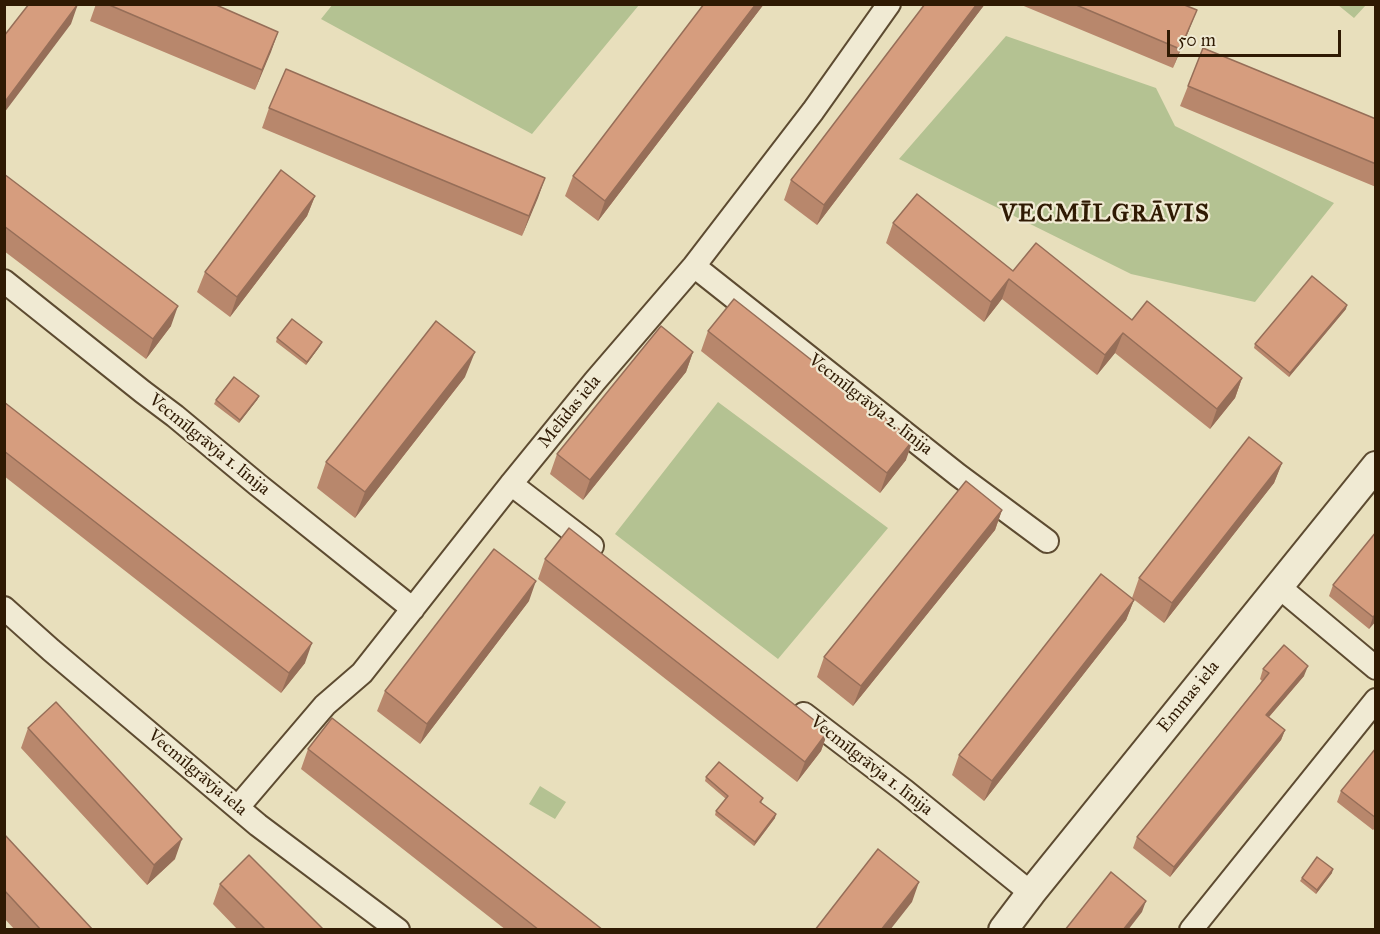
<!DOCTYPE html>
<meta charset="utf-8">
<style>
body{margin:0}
#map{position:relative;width:1380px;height:934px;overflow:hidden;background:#e8dfbc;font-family:"IM FELL Great Primer",serif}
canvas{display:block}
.frame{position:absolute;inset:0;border:6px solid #2f1a03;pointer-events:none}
.scale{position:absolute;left:1167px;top:30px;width:174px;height:27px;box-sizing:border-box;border:3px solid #2f1a03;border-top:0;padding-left:8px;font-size:18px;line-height:21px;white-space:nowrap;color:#2f1a03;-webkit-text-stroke:4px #f0ead3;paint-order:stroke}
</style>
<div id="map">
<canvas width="1380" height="934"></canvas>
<div class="frame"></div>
<div class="scale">50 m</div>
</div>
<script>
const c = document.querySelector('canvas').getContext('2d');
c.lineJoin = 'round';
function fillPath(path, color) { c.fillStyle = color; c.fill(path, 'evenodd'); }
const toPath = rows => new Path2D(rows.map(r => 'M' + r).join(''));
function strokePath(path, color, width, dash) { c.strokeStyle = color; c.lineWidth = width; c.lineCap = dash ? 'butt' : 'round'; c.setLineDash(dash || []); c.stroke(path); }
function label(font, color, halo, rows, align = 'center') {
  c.font = font + ' "IM FELL Great Primer",serif'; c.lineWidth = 4.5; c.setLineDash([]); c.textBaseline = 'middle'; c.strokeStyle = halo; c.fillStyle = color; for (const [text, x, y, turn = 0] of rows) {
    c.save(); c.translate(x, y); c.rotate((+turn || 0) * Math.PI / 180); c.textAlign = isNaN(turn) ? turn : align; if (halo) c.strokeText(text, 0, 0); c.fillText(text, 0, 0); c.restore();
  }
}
fillPath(toPath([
 [333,4,639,4,639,5,532,134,321,19],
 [1338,5,1366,5,1354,18],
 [1006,36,1156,88,1175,126,1334,203,1255,302,1131,274,899,159],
 [718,402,888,528,778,659,615,534],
 [540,786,566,802,555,819,529,804]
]), '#b4c292');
const minor = toPath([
 [694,266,958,475,1047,541],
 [4,281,143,392,175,416,258,485,413,609],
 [511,484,592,546],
 [1278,586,1376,668],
 [4,608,51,650,258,825,398,930],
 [804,714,905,791,1031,893],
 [238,807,325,705,362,673,511,484,595,381,694,266,813,111,889,4],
 [1191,930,1376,700]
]);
const tertiary = toPath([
 [1003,930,1031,893,1376,466]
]);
strokePath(minor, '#5d4b31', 26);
strokePath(tertiary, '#5d4b31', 32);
strokePath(minor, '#f0ead3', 22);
strokePath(tertiary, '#f0ead3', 28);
fillPath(toPath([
 [96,4,214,4,278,32,255,90,90,21],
 [704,4,764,4,598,221,565,196,573,176],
 [925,4,985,4,817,225,784,200,791,180],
 [1019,4,1182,4,1189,30,1173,68],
 [1188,86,1376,119,1376,187,1180,106],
 [269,108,545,178,522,236,262,128],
 [4,174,171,326,146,359,4,251],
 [315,196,307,216,230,317,197,292,205,272],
 [893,223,1132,320,1242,378,1235,398,1210,429,1115,353,1097,375,1002,299,984,322,886,243],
 [1346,309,1289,377,1254,348,1255,344],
 [708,331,906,460,880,493,701,351],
 [277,338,320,346,306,365,276,342],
 [693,352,686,372,583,500,550,474,557,454],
 [465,377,355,518,317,488,326,462],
 [259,396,257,400,239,423,214,404,216,400],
 [4,402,305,663,281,693,4,476],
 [1282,463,1274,483,1164,623,1132,598,1139,578],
 [1002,510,995,530,853,706,817,677,824,657],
 [1376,532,1376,621,1369,629,1329,596,1333,585],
 [545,559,828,731,821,751,797,782,538,579],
 [1134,600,1126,620,984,801,952,775,959,755],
 [529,601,420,744,377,711,385,691],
 [1263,669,1304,676,1269,717,1285,730,1281,740,1170,877,1133,848,1137,837,1262,681,1260,679],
 [28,728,175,859,147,885,21,748],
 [1376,748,1376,827,1373,830,1337,802,1341,791],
 [308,749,603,930,506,930,301,769],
 [706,777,763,798,761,803,775,818,754,846,715,815,716,811,726,799,705,781],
 [4,834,93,930,15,930,4,918],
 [1332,873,1316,894,1300,881,1302,878],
 [220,884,324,930,238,930,213,904]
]), '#b8876c');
fillPath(toPath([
 [78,4,71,24,4,113,4,103],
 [756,4,764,4,598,221,605,201],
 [977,4,985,4,817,225,824,205],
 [1197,10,1189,30,1173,68,1180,49],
 [278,32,271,52,255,90,262,70],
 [545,178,538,198,522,236,529,216],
 [315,196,307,216,230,317,237,297],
 [1009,279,1002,299,984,322,991,302],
 [1347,305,1346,309,1289,377,1290,373],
 [178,306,171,326,146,359,153,339],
 [1123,333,1115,353,1097,375,1105,355],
 [322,342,320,346,306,365,307,362],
 [475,352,465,377,355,518,365,492],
 [693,352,686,372,583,500,590,480],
 [1242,378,1235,398,1210,429,1217,409],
 [259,396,257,400,239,423,240,420],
 [913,440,906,460,880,493,887,473],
 [1282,463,1274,483,1164,623,1172,603],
 [1002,510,995,530,853,706,861,686],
 [536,581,529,601,420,744,427,724],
 [1134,600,1126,620,984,801,992,781],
 [1376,614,1376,621,1369,629,1373,617],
 [312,643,305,663,281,693,289,673],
 [1308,666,1304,676,1262,725,1266,715],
 [1285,730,1281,740,1170,877,1174,867],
 [828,731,821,751,797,782,805,762],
 [776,814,775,818,754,846,755,842],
 [182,839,175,859,147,885,154,865],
 [1333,869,1332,873,1316,894,1317,890],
 [919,882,912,902,890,930,881,930],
 [1146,901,1142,912,1128,930,1123,930]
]), '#966e58');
const building = toPath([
 [29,4,78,4,4,103,4,36,29,4],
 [107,4,214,4,278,32,262,70,107,4],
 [704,4,756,4,605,201,573,176,704,4],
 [925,4,977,4,824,205,791,180,925,4],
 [1074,4,1182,4,1197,10,1180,49,1074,4],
 [1203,48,1376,119,1376,164,1188,86,1203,48],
 [286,69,545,178,529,216,269,108,286,69],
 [281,170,315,196,237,297,205,272,281,170],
 [4,174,178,306,153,339,4,226,4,174],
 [917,194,1013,271,1036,243,1132,320,1147,301,1242,378,1217,409,1123,333,1105,355,1009,279,991,302,893,223,917,194],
 [1312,276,1347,305,1290,373,1255,344,1312,276],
 [734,299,913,440,887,473,708,331,734,299],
 [292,319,322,342,307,362,277,338,292,319],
 [436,321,475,352,365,492,326,462,436,321],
 [661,326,693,352,590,480,557,454,661,326],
 [234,377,259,396,240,420,216,400,234,377],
 [4,402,312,643,289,673,4,451,4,402],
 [1249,437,1282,463,1172,603,1139,578,1249,437],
 [966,481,1002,510,861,686,824,657,966,481],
 [569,528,828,731,805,762,545,559,569,528],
 [1376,532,1376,614,1373,617,1333,585,1376,532],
 [494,549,536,581,427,724,385,691,494,549],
 [1101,574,1134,600,992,781,959,755,1101,574],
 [1284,645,1308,666,1266,715,1285,730,1174,867,1137,837,1269,673,1263,669,1284,645],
 [56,702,182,839,154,865,28,728,56,702],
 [332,718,603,930,539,930,308,749,332,718],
 [1376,748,1376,818,1341,791,1376,748],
 [719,762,763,798,760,802,776,814,755,842,716,811,728,796,706,777,719,762],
 [4,834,93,930,41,930,4,890,4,834],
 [878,849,919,882,881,930,815,930,878,849],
 [249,855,324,930,266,930,220,884,249,855],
 [1317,857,1333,869,1317,890,1302,878,1317,857],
 [1111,872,1146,901,1123,930,1065,930,1111,872]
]);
fillPath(building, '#d69d7e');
strokePath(building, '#966e58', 1.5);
label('18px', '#2f1a03', '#f0ead3', [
 ["Vecmīlgrāvja 2. līnija",870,405,38],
 ["Melīdas iela",570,412,-51],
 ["Vecmīlgrāvja 1. līnija",209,445,39],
 ["Emmas iela",1189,697,-51],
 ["Vecmīlgrāvja 1. līnija",871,766,38],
 ["Vecmīlgrāvja iela",197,773,40]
]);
c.letterSpacing = '1.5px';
label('bold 24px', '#2f1a03', '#f0ead3', [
 ["VECMĪLGRĀVIS",1105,215]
]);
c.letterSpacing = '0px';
</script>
